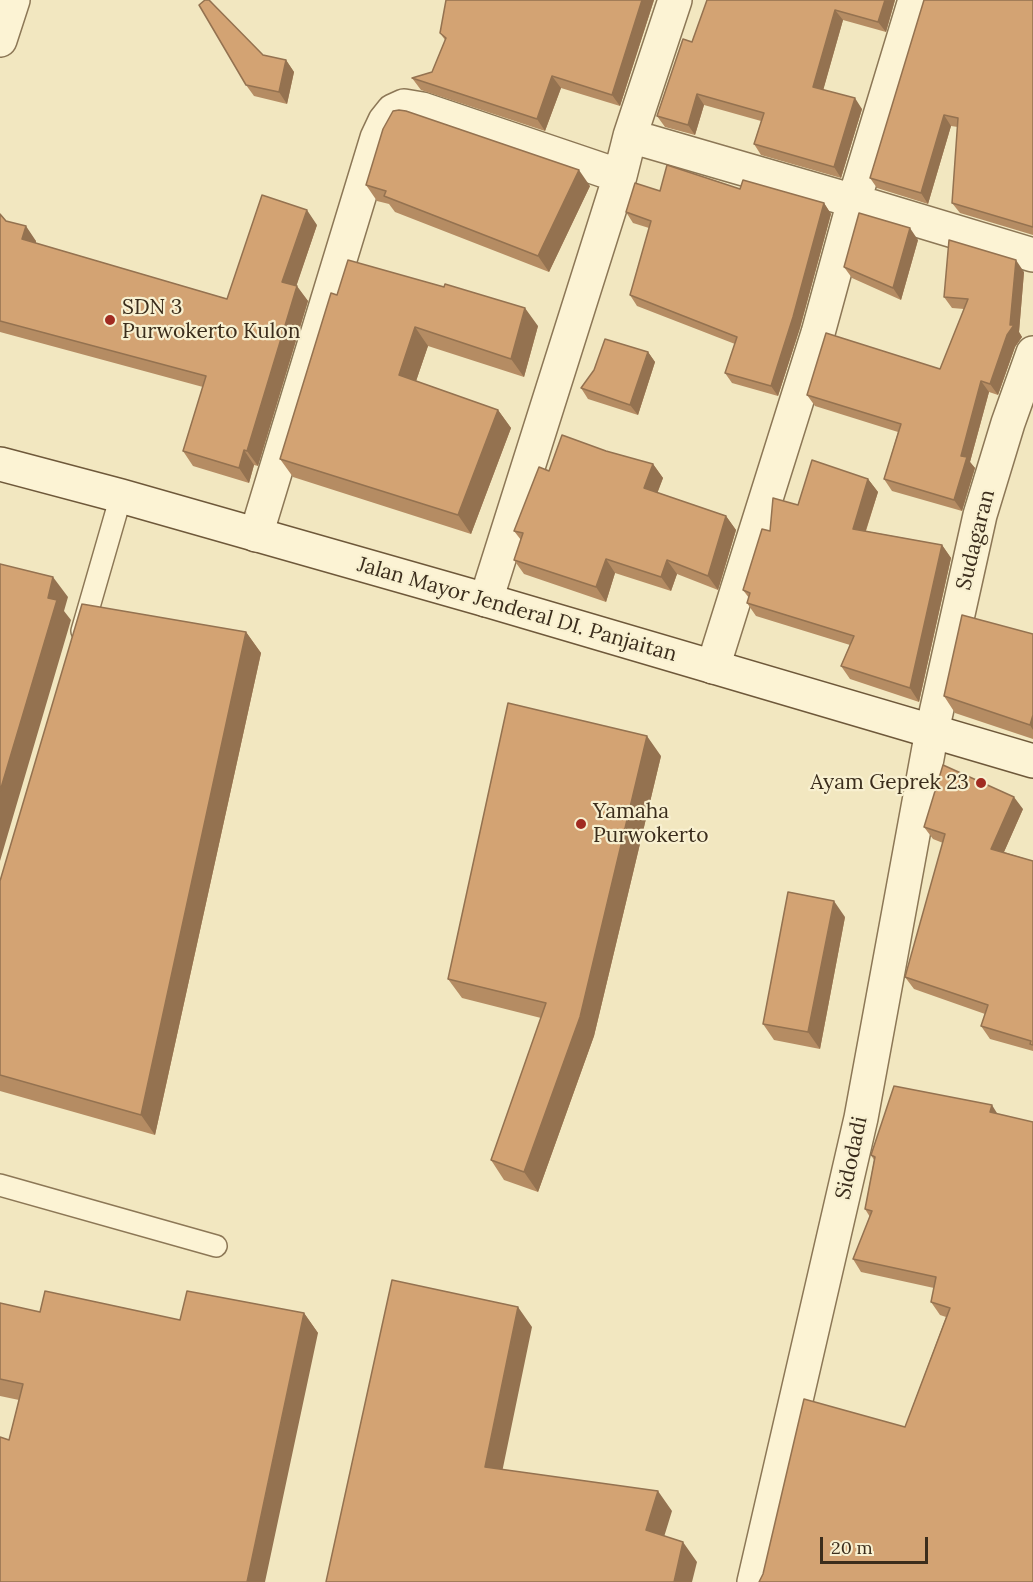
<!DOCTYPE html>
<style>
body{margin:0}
#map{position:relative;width:1033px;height:1582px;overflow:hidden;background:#f2e7c0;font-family:Lora,serif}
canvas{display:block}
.scale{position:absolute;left:820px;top:1537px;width:108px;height:27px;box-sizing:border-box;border:3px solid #3b2d1c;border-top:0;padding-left:8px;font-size:18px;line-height:21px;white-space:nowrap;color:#3b2d1c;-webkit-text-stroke:4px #f8f0d0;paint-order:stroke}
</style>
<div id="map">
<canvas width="1033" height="1582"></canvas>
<div class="scale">20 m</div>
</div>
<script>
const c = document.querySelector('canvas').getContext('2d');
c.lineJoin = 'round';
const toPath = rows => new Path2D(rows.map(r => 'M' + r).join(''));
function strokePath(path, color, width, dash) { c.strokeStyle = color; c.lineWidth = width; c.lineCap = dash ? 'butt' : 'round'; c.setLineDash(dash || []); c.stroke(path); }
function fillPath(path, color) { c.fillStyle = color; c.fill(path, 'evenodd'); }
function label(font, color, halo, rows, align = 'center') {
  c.font = font + ' Lora,serif'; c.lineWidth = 4.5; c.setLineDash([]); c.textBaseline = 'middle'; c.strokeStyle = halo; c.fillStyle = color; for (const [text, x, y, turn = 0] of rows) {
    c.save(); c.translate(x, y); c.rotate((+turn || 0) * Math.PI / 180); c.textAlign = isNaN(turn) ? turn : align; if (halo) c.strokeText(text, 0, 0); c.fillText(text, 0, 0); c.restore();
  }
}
const lane = toPath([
 [82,631,121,496],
 [0,1185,216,1246]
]);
const street = toPath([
 [0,40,13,0],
 [630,136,854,201,1033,255],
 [256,535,377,138,385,121,393,111,404,106,422,109,620,176],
 [486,600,620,176,630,136,675,0],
 [713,667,818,333,854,201,915,0],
 [754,1582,861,1118,932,731,980,515,1008,423,1033,353]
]);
const secondary = toPath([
 [0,464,121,496,486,600,1033,761]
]);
strokePath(lane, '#8c7756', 24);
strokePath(street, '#8c7756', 36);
strokePath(secondary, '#6e583a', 36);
strokePath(lane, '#fcf3d4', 21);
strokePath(street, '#fcf3d4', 33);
strokePath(secondary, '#fcf3d4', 33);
fillPath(toPath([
 [654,0,620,106,561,88,545,131,421,90,412,78,432,72,445,40,440,33],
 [707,0,895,0,886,32,843,20,823,90,862,109,841,178,761,155,754,144,761,121,704,105,695,135,665,127,657,116,692,42],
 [1033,0,1033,235,960,213,952,203,958,127,951,126,928,204,877,188,870,178],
 [263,55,286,60,294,72,287,104,254,96,246,85],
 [366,185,590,186,549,272,395,212,389,204,377,201],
 [740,189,824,203,831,214,800,328,778,396,732,383,725,373,735,344,637,306,630,295,649,228,633,223,626,212,660,191],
 [0,214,6,221,36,241,36,243,227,299,317,225,296,286,308,301,258,466,254,465,249,483,193,466,183,451,203,387,0,332],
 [918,240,901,300,852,278,844,267],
 [1024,272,1019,332,1022,337,1015,347,998,395,989,392,970,462,975,468,962,511,892,491,884,479,898,432,815,406,807,395,940,369,964,309,952,308,944,297],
 [337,295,538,326,524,377,428,346,416,381,498,410,511,428,471,534,293,477,280,459],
 [648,352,655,362,638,415,588,399,581,388,594,370],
 [606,451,653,464,663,478,657,493,726,516,736,530,718,590,677,574,671,591,615,573,606,602,524,574,514,560,521,540,514,531],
 [868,479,878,492,866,531,942,545,951,558,919,702,850,679,841,666,850,645,756,616,747,603,749,598,743,590,770,531,798,505],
 [246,632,261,653,155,1135,0,1091,0,881],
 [1033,634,1033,739,955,713,944,696],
 [661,756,594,1036,538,1192,504,1180,491,1160,541,1018,462,998,448,979],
 [1023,809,1004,852,1033,861,1033,1051,990,1039,981,1026,985,1014,914,989,905,977,943,843,933,839,924,827],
 [845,917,820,1049,774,1040,763,1024],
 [997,1114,1033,1122,905,1427,946,1317,940,1315,931,1302,934,1288,861,1272,853,1259,870,1217,865,1209,874,1160,871,1155],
 [0,1303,40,1312,180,1320,304,1313,318,1333,9,1440,19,1400,0,1396]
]), '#b58c63');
fillPath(toPath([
 [642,0,654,0,620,106,612,95],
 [885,0,895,0,886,32,878,22],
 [835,10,843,20,821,98,813,87],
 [286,60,294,72,287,104,279,92],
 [552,76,561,88,545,131,537,119],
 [697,94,704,105,695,135,688,125],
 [855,98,862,109,841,178,834,167],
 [944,115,951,126,928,204,921,193],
 [579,170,590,186,549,272,538,256],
 [824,203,831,214,800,328,778,396,771,386],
 [307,210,317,225,293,296,282,282],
 [26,226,36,241,33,254,22,239],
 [910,228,918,240,901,300,893,288],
 [1016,260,1024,272,1019,332,1022,337,1015,347,998,395,990,384,1010,325],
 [297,286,308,301,258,466,247,451],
 [525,308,538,326,524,377,511,359],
 [415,327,428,346,412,393,399,375],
 [648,352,655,362,638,415,630,405],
 [981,381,989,392,970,462,975,468,962,511,954,500,961,456],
 [498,410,511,428,471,534,458,515],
 [244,450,254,465,249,483,239,468],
 [653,464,663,478,654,502,644,488],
 [868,479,878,492,862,542,853,529],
 [726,516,736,530,718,590,708,576],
 [942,545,951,558,919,702,910,688],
 [606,559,615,573,606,602,596,587],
 [667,560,677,574,671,591,661,577],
 [53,577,68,597,64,611,71,620,0,861,0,791],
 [246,632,261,653,155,1135,141,1115],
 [1033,715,1033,730,1030,725],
 [647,736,661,756,594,1036,538,1192,524,1172],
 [1014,797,1023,809,1000,861,991,849],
 [834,901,845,917,820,1049,808,1032],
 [992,1105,1000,1118,990,1112],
 [518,1307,532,1327,499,1487,485,1467],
 [304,1313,318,1333,265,1582,247,1582],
 [658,1491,672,1511,660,1550,646,1530],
 [683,1542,697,1562,692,1582,674,1582]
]), '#947250');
const building = toPath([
 [205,0,209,0,263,55,286,60,279,92,246,85,199,5,205,0],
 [446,0,642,0,612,95,552,76,537,119,412,78,432,72,446,38,440,33,446,0],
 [707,0,885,0,878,22,835,10,813,87,855,98,834,167,754,144,764,113,697,94,688,125,657,116,683,39,692,42,707,0],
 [924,0,1033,0,1033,227,952,203,958,118,944,115,921,193,870,178,924,0],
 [399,110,406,111,579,170,538,256,384,196,386,191,366,185,383,129,393,111,399,110],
 [667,165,740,189,743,180,824,203,793,317,771,386,725,373,737,337,630,295,651,221,626,212,635,183,660,191,667,165],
 [262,195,307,210,282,282,297,286,247,451,244,450,239,468,183,451,206,376,0,321,0,214,6,221,26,226,22,239,227,299,262,195],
 [859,213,910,228,893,288,844,267,859,213],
 [949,240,1016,260,1010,325,1014,325,1007,335,990,384,981,381,961,456,967,457,954,500,884,479,901,424,807,395,826,333,940,369,968,299,944,297,949,240],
 [348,260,444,287,445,284,525,308,511,359,415,327,399,375,498,410,458,515,280,459,331,293,337,295,348,260],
 [605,339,648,352,630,405,581,388,594,370,605,339],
 [562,435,606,451,653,464,644,488,726,516,708,576,667,560,661,577,606,559,596,587,514,560,523,533,514,531,539,467,549,471,562,435],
 [812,460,868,479,853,529,942,545,910,688,841,666,854,636,747,603,750,593,743,590,762,529,770,531,773,498,798,505,812,460],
 [0,564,53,577,48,598,57,600,0,791,0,564],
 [82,604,246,632,141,1115,0,1075,0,881,82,604],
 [962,615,1033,634,1033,715,1030,725,944,696,962,615],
 [508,703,647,736,580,1017,524,1172,491,1160,546,1003,448,979,508,703],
 [943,765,1014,797,991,849,1033,861,1033,1045,1030,1044,1031,1041,981,1026,988,1005,905,977,945,834,924,827,943,765],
 [788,892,834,901,808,1032,763,1024,788,892],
 [894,1086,992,1105,990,1112,1033,1122,1033,1582,759,1582,763,1574,804,1399,905,1427,950,1308,931,1302,936,1277,853,1259,872,1211,865,1209,875,1157,871,1155,894,1086],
 [392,1280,518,1307,485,1467,658,1491,646,1530,683,1542,674,1582,326,1582,392,1280],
 [45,1291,180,1320,187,1291,304,1313,247,1582,0,1582,0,1437,9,1440,23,1384,0,1379,0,1303,40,1312,45,1291]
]);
fillPath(building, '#d3a373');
strokePath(building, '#947250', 1.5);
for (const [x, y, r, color] of [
 [110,320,6,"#a12b21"],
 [981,783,6,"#a12b21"],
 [581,824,6,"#a12b21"]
]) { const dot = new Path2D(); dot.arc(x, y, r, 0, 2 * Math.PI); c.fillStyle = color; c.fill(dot); strokePath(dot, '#f8f0d0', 2); }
label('21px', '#3b2d1c', '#f8f0d0', [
 ["SDN 3",122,308],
 ["Purwokerto Kulon",122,332],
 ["Ayam Geprek 23",969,783,"right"],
 ["Yamaha",593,812],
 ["Purwokerto",593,836]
], 'left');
label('21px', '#3b2d1c', '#f8f0d0', [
 ["Sudagaran",976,540,-76],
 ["Jalan Mayor Jenderal DI. Panjaitan",517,610,16],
 ["Sidodadi",852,1158,-78]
]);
</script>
